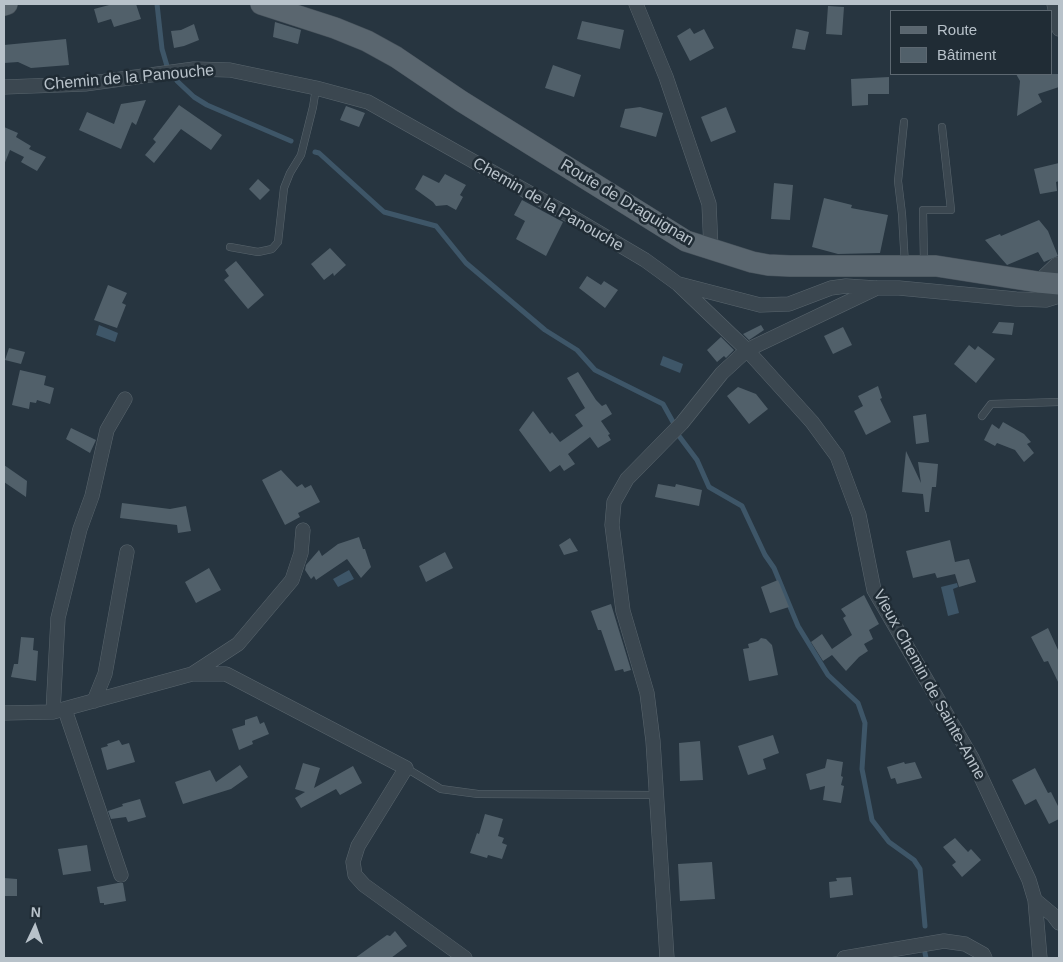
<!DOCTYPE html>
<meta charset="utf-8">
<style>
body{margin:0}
#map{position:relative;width:1063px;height:962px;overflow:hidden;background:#273540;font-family:Helvetica,sans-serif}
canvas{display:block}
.frame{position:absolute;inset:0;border:5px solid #b8c2ca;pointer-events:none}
.legend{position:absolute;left:890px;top:10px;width:162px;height:65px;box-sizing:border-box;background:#202c35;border:1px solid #5d6871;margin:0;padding:6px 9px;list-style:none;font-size:15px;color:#b8c2ca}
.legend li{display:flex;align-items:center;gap:10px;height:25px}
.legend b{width:25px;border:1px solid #5d6871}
.north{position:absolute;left:10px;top:902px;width:50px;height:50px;-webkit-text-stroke:4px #202c35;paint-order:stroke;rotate:3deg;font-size:14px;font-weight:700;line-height:20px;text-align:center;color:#b8c2ca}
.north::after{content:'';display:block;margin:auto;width:18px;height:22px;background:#b8c2ca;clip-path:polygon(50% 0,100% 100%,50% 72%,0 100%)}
</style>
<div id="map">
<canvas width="1063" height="962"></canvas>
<div class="frame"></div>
<ul class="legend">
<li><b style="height:6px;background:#5a666f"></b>Route</li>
<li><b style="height:14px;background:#51606a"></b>Bâtiment</li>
</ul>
<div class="north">N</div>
</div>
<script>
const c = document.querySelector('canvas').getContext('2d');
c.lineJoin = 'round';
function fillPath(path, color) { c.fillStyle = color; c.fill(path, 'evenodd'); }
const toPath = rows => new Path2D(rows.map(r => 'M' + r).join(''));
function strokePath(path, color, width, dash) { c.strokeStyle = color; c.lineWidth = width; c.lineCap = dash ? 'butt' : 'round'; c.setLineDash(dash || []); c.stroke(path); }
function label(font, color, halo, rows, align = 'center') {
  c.font = font + ' Helvetica,sans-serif'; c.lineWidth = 5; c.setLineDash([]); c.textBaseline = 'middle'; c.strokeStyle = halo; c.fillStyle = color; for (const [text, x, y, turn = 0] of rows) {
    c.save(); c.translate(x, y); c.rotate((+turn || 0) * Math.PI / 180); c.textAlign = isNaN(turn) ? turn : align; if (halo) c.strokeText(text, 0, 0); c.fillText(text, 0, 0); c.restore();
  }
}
fillPath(toPath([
 [99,325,118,333,115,342,96,335],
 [663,356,683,364,680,373,660,365],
 [349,570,354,579,338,587,333,579],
 [957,583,958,587,953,589,959,613,948,616,941,587]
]), '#3e5668');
strokePath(toPath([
 [157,4,162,49,167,66],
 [177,81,194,97,207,105,291,141],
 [315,152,319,153,384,212,436,226,466,263,545,330,577,350,595,370,663,404,673,422],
 [679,436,697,460,709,487,742,506,765,555,774,568,798,626,828,675,858,703,865,723,862,769,872,820,889,842,914,860,920,869,925,926],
 [925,953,926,958]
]), '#3e5668', 5);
fillPath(toPath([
 [113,4,136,4,141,19,114,27,111,19,98,23,94,9],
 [828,6,844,7,842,35,826,34],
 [582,21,624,30,620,49,577,39],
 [275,22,301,30,298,44,273,37],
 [194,24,199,40,184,46,174,48,171,31,181,30],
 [690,28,694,34,704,29,714,48,690,61,677,36],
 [796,29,809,32,805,50,792,48],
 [66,39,69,65,31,68,18,62,4,63,4,45],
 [553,65,581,75,574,97,545,88],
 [1016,74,1059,74,1059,87,1038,94,1042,102,1017,116,1020,81],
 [889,77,889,94,868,94,868,105,852,106,851,79],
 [146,100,136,125,132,122,121,149,79,130,87,112,114,124,121,104],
 [179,105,222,135,211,150,181,129,154,163,145,155,156,142,153,139],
 [346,106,365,113,359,127,340,120],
 [640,107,663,113,656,137,620,127,625,109],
 [726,107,736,132,711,142,701,117],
 [4,127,18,133,16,137,31,146,29,149,46,157,37,171,21,162,24,157,10,150,4,165],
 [1059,163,1059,181,1056,182,1057,191,1040,194,1034,169],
 [445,174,466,185,460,195,463,197,456,210,447,205,436,206,433,202,415,189,423,175,439,183],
 [258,179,270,190,260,200,249,189],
 [774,183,793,185,790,220,771,219],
 [824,198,852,205,851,208,888,215,880,253,838,254,812,247],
 [522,200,563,222,546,256,516,239,525,221,514,215],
 [1039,220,1048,231,1058,256,1044,262,1038,252,1007,265,985,240,1000,234,1001,236],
 [330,248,346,265,334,276,333,273,324,280,311,264],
 [236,261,264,295,248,309,224,280,229,276,225,270],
 [587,276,601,285,604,281,618,290,605,308,579,288],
 [108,285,127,293,122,303,126,305,117,328,94,320],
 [999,322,1014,323,1012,335,992,333],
 [761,325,764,330,749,340,743,334],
 [843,327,852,345,833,354,824,336],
 [721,337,734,350,726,358,724,356,717,362,707,350],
 [969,345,975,350,978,346,995,359,976,383,954,364],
 [9,348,25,352,21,364,5,360],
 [20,370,46,376,44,385,54,388,50,404,37,400,36,403,30,402,29,409,12,405],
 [578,372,596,400,602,406,606,404,612,414,601,421,610,434,608,435,611,440,598,448,590,437,568,454,575,464,564,471,560,465,550,472,519,430,533,411,550,434,552,432,560,442,583,426,575,415,585,408,567,378],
 [878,386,882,398,880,399,891,422,866,435,854,411,863,406,858,396],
 [738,387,756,394,768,409,749,424,727,396],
 [926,414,929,442,916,444,913,416],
 [1003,422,1024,434,1031,442,1027,444,1034,453,1024,462,1015,450,997,443,995,446,984,440,992,424,999,429],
 [71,428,96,440,90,453,66,439],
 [906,451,921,483,918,462,938,464,936,487,932,487,929,512,925,512,923,494,902,492],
 [4,465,27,481,26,497,4,482],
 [281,470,297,487,302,484,305,488,311,485,320,502,298,513,300,517,285,525,262,480],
 [658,484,675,487,676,484,702,490,699,506,655,497],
 [122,503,170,509,186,506,191,531,178,533,177,525,120,518],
 [359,537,363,549,365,549,371,567,361,578,347,559,316,580,314,576,311,579,305,570,306,565,319,550,322,556,338,544],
 [570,538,578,551,564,555,559,545],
 [950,540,955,562,969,559,976,582,959,587,955,574,937,578,935,573,913,578,906,551],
 [445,552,453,568,426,582,419,566],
 [209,568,221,590,196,603,185,582],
 [778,580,789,607,770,613,761,587],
 [864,595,879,624,869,630,873,639,864,644,868,651,859,657,846,671,832,655,823,661,811,642,822,634,832,649,852,635,843,618,846,616,841,609],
 [611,604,631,670,624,672,623,669,615,671,601,630,598,630,591,611],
 [1048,628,1059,652,1059,684,1048,661,1044,662,1031,637],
 [21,637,34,638,33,650,38,651,36,681,11,677,14,664,18,664],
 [761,638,766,639,772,645,778,675,749,681,743,649,749,648,748,644,758,641],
 [257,716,260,724,264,722,269,734,252,741,253,744,239,750,232,729,245,725,245,720],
 [773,735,779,753,763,759,766,769,748,775,738,746],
 [119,740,122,745,129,743,135,762,107,770,101,748,108,746,107,744],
 [700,741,703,780,680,781,679,743],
 [827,759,843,762,841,776,843,777,841,785,844,786,841,803,823,800,825,786,810,790,806,774,825,768],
 [904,762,905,764,915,762,922,778,897,784,895,778,891,779,887,767],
 [303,763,320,768,314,788,353,766,362,783,340,795,336,789,301,808,295,798,305,792,295,789],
 [240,765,248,777,231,789,183,804,175,782,210,770,216,782],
 [1035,768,1048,793,1051,792,1059,808,1059,819,1049,824,1036,799,1025,805,1012,780],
 [140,799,146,817,128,822,126,817,111,819,108,811,123,806,122,804],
 [485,814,503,819,498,836,504,838,502,843,507,845,502,859,488,855,487,858,470,853,477,833,479,834],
 [955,838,968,852,971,849,981,860,962,877,952,865,956,862,943,847],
 [87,845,91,871,63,875,58,849],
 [712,862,715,899,680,901,678,864],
 [851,877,853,895,830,898,829,882,837,881,836,878],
 [4,878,17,879,17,896,4,896],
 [118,883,123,883,126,901,104,905,104,903,100,903,97,887],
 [395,931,407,946,391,958,355,958,387,935,390,936]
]), '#51606a');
const lane = toPath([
 [904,122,898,181,902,214,905,265],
 [230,247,258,252,272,249,278,242,284,188,290,173,301,155,313,107,316,88],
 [924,263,923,210,951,210,942,127],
 [982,416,991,404,1059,402],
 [406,768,441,789,478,794,656,795]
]);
const street = toPath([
 [636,4,666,77,709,204,711,249],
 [1054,4,1059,29],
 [4,87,85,84,194,69,230,70,316,88,368,102,574,218,645,260,678,284,747,350,812,422,837,456,859,515,874,590,972,758,1029,880,1035,900,1040,958],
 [1038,282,1056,265,1059,264],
 [679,284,760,305,789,304,831,288,846,286,876,288],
 [192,674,226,674,406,768,358,846,353,862,355,875,364,885,465,958],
 [94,701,105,674,127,552],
 [65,710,121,875],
 [53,712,58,618,80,529,92,496,107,430,125,399],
 [4,713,53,712,192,674,238,644,292,580,301,553,303,530],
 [1035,900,1053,915,1059,923],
 [667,958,653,741,647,693,623,611,612,525,614,502,627,479,682,423,722,373,747,350,877,288,899,288,1016,299,1046,300,1059,296],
 [844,958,944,941,965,944,983,954,985,958]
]);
const primary = toPath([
 [261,4,335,28,367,41,396,57,461,101,686,241,752,262,768,265,790,266,936,266,1038,282,1059,284],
 [4,5,7,4]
]);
strokePath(lane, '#59656d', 8);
strokePath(street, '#59656d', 15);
strokePath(primary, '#455059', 22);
strokePath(lane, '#3b4750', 7);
strokePath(street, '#3b4750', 14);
strokePath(primary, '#5a666f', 21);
label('16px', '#b8c2ca', '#202c35', [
 ["Chemin de la Panouche",129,78,-5],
 ["Route de Draguignan",627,203,31],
 ["Chemin de la Panouche",548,205,30],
 ["Vieux Chemin de Sainte-Anne",929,685,61]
]);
</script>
